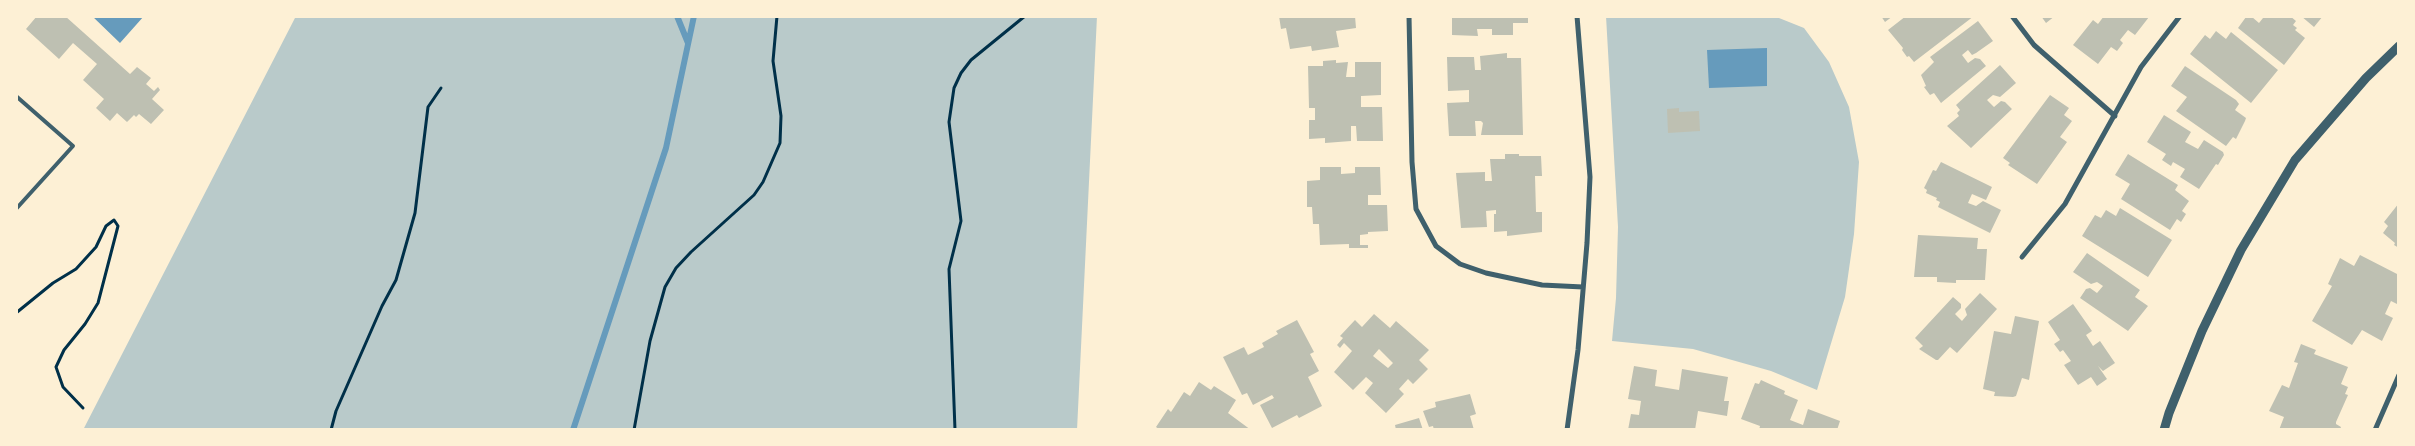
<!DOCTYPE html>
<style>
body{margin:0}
#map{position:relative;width:2415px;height:446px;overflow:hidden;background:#fdf0d5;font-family:Overpass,sans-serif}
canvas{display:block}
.frame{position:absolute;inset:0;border:18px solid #fdf0d5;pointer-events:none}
</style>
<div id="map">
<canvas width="2415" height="446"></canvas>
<div class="frame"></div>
</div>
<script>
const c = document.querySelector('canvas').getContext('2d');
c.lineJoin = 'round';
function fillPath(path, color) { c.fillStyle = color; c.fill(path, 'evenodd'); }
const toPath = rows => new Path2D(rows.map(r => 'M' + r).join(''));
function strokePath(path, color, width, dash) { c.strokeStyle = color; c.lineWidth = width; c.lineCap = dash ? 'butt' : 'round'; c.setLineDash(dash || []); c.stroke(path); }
fillPath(toPath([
 [296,16,1097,16,1077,430,83,430],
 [1606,16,1774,16,1804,28,1829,62,1849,107,1859,162,1854,234,1845,297,1817,390,1771,371,1693,349,1612,341,1616,298,1618,227]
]), '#b9caca');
fillPath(toPath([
 [92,16,144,16,120,43],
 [1767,48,1767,86,1709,88,1707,50]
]), '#669bbc');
strokePath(toPath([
 [677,16,688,43],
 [573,430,666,148,694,16]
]), '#669bbc', 6);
fillPath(toPath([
 [37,16,65,16,130,74,137,67,151,78,146,84,154,91,158,87,160,90,152,99,164,110,151,124,139,114,136,117,134,115,127,122,117,113,110,121,96,108,104,99,83,80,97,64,73,43,59,59,26,29],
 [1279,16,1355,16,1356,28,1336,31,1339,47,1312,51,1311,46,1290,49,1286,28,1281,29],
 [1452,16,1528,16,1528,23,1513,23,1513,35,1492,35,1492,29,1477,29,1478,36,1452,35],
 [1881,16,1893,16,1885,22],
 [1906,16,1974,16,1914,62,1909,56,1907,57,1902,50,1903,48,1888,30],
 [2041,16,2055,16,2046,23],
 [2104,16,2149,17,2135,35,2128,30,2120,40,2123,43,2117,51,2111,47,2098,64,2073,45,2093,20,2098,24],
 [2261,16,2290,16,2296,21,2293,25,2297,28,2295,30,2305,38,2284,65,2238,28,2246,17,2252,17,2259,23,2263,18],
 [2301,16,2323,16,2314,27],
 [1978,21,1993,41,1976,53,1972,55,1968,50,1962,55,1968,63,1975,58,1980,59,1986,66,1941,103,1934,93,1930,95,1924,87,1926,86,1921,75,1934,62,1930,57],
 [2216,31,2226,39,2231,32,2278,70,2251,103,2190,54,2205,35,2210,39],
 [1507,53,1507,58,1521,58,1523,135,1481,135,1483,123,1481,121,1475,121,1476,136,1449,136,1447,103,1469,102,1469,90,1448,91,1447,57,1474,57,1475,70,1481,70,1480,56],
 [1336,60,1336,63,1348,62,1346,77,1355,77,1355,62,1381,62,1381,95,1361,96,1361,107,1382,107,1383,141,1357,141,1356,126,1351,126,1351,141,1325,143,1325,138,1309,139,1309,120,1315,120,1315,108,1309,108,1308,66,1323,66,1323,61],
 [2000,65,2016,83,2000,97,1993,95,1987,100,1994,107,2001,101,2005,102,2012,109,1971,148,1947,126,1959,116,1957,113,1960,110,1956,105],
 [2185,66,2236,100,2239,104,2235,110,2246,118,2245,121,2236,139,2233,137,2226,146,2176,111,2187,97,2171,86],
 [2050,95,2069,108,2064,115,2072,121,2060,137,2067,142,2037,184,2008,165,2010,163,2003,158],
 [1679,108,1679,112,1699,111,1700,131,1668,133,1667,109],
 [2164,115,2191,132,2185,142,2198,149,2204,140,2223,152,2224,155,2218,165,2216,164,2199,189,2180,177,2185,169,2173,162,2171,166,2162,160,2166,154,2147,142],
 [1505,154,1519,154,1519,156,1541,156,1542,176,1535,176,1536,212,1542,212,1542,232,1507,236,1507,231,1494,232,1494,214,1496,214,1496,210,1486,211,1487,227,1461,228,1456,173,1485,172,1485,181,1492,181,1490,159,1505,159],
 [2128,154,2178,185,2175,190,2189,201,2182,211,2186,214,2181,222,2177,219,2170,230,2121,199,2130,184,2115,175],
 [1941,162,1992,187,1986,200,1972,194,1968,203,1976,206,1983,201,2001,210,1990,233,1938,207,1940,202,1936,200,1937,198,1926,193,1927,190,1924,188,1933,170,1936,171],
 [1320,167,1341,167,1341,174,1355,173,1355,167,1380,167,1381,195,1368,195,1368,205,1387,205,1388,231,1368,232,1368,234,1360,235,1360,245,1368,245,1368,248,1349,248,1349,244,1320,245,1319,224,1313,224,1312,207,1307,207,1307,181,1320,180],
 [2399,203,2399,248,2394,245,2395,243,2383,233,2388,226,2384,222],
 [2120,208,2172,240,2148,277,2082,236,2095,215,2101,218,2106,210,2116,216],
 [1918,235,1978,238,1977,249,1987,249,1985,280,1956,280,1956,283,1937,282,1937,277,1914,277],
 [2087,253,2140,290,2135,297,2148,306,2128,331,2080,298,2086,289,2090,288,2097,293,2103,286,2097,282,2091,284,2073,272],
 [2360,255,2399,275,2399,305,2391,301,2385,314,2393,318,2382,341,2362,330,2352,345,2312,321,2332,286,2328,284,2340,258,2354,266],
 [1980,293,1997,309,1957,353,1950,347,1938,360,1936,360,1919,349,1923,346,1915,338,1953,297,1961,304,1961,308,1955,314,1962,321,1967,315,1965,309],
 [2073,304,2092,331,2086,335,2093,346,2100,341,2115,363,2103,371,2098,366,2107,379,2097,386,2091,377,2078,385,2064,365,2071,361,2063,350,2060,352,2054,344,2060,340,2048,322],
 [1374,314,1390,328,1396,321,1429,350,1419,360,1428,369,1413,384,1408,379,1399,389,1404,394,1386,413,1365,393,1373,383,1366,377,1353,390,1334,372,1352,351,1344,343,1340,348,1337,345,1343,338,1340,336,1355,320,1362,327],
 [1379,349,1393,363,1388,368,1373,356],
 [2015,316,2039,321,2029,380,2022,378,2016,396,2013,397,1994,396,1995,392,1983,389,1994,331,2011,334],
 [1297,320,1314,352,1310,354,1319,371,1308,377,1322,406,1299,418,1297,415,1272,428,1260,405,1274,398,1272,395,1253,405,1247,393,1242,395,1223,357,1244,347,1248,355,1264,347,1262,343,1278,334,1276,331],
 [2301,344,2316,350,2314,354,2348,367,2341,384,2348,387,2345,394,2348,395,2336,422,2336,424,2341,427,2340,430,2279,430,2284,417,2269,411,2282,385,2289,388,2298,363,2294,362],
 [1634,366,1657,370,1655,386,1679,390,1682,369,1728,377,1724,401,1729,401,1727,416,1698,411,1695,430,1628,430,1631,414,1639,415,1641,401,1628,399],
 [1761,380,1785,391,1784,394,1798,400,1790,420,1803,425,1808,409,1840,421,1837,430,1759,430,1760,426,1741,419,1755,383,1759,384],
 [1199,382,1211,390,1214,386,1236,400,1228,413,1251,430,1160,430,1156,427,1168,409,1171,412,1184,392,1190,396],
 [1470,394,1476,414,1470,416,1474,430,1434,430,1433,426,1429,427,1423,411,1436,407,1435,402],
 [1419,418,1423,430,1396,430,1395,425]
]), '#bec0b2');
strokePath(toPath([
 [16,313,53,283,76,269,96,247,106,226,114,220,118,226,98,303,85,324,64,350,56,367,63,387,83,408],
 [331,430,336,411,382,306,396,280,415,213,428,107,441,88],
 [634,430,650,341,665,287,676,268,691,252,754,195,763,182,780,143,781,116,773,61,777,16],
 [955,430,949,269,961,221,949,122,954,88,961,73,971,60,1025,16]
]), '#003049', 3);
strokePath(toPath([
 [16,96,73,146,16,209]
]), '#3f606c', 4);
strokePath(toPath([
 [1409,16,1412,162,1416,209,1436,246,1460,264,1486,273,1542,285,1583,287],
 [2012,16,2034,45,2115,116],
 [2022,257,2065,204,2141,67,2180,16],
 [1567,430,1578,350,1587,243,1590,177,1577,16],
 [2375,430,2399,375]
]), '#3f606c', 5);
strokePath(toPath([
 [2164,430,2169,413,2202,331,2241,250,2295,160,2366,78,2399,46]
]), '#3f606c', 9);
</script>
